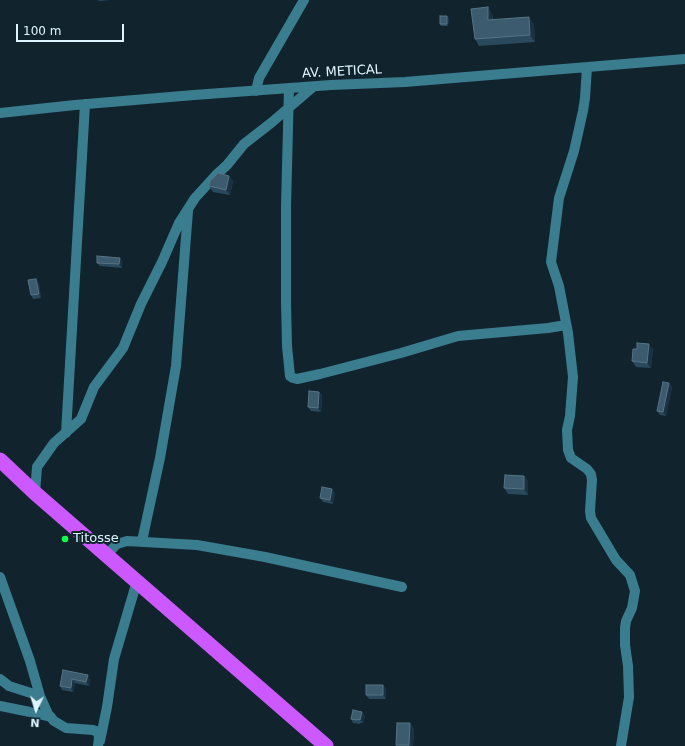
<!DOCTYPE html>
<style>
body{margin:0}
#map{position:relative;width:685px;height:746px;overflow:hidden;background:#11242e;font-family:"DejaVu Sans",sans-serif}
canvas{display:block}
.north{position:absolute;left:16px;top:690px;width:40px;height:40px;-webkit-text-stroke:3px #11242e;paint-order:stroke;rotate:184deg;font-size:11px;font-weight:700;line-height:16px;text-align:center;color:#def5ff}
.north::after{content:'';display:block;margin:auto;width:14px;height:18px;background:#def5ff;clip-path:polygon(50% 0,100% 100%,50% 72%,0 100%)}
.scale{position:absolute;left:16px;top:24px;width:108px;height:18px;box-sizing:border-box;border:2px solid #def5ff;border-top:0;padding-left:5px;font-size:12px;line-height:14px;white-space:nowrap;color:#def5ff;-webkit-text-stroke:3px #11242e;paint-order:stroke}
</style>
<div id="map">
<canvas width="685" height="746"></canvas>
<div class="north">N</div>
<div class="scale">100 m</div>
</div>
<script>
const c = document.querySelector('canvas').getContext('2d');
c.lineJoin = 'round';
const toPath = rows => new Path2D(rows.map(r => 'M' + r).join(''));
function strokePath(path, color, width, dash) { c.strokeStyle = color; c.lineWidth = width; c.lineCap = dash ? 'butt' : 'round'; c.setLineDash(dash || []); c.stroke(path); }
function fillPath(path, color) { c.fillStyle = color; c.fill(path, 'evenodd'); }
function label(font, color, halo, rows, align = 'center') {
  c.font = font + ' "DejaVu Sans",sans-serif'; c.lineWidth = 4; c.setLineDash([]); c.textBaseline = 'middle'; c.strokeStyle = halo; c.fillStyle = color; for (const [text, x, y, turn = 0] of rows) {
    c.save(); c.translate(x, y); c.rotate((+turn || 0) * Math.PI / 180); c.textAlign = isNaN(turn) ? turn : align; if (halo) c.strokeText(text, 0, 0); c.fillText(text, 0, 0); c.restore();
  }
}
strokePath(toPath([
 [587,67,585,98,583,111,574,151,559,198,551,262,559,286,568,333,573,377,570,416,567,430,568,450,571,458,587,469,591,474,592,480,590,511,591,518,616,560,630,575,635,591,632,608,626,621,625,628,625,645,628,666,629,697,621,746],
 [289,88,286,207,286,302,287,346,290,376,293,378,297,379,320,374,401,353,458,336,548,328,566,325],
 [256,91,259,78,304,0],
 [0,113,75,105,194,95,331,85,405,82,685,59],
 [66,433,85,104],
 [35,493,37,467,54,443,81,419,94,387,123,348,141,304,162,262,179,223,195,198,216,175,227,165,244,144,271,123,313,87],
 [142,541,160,458,176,366,188,211],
 [106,555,117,544,127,541,197,545,265,557,402,587],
 [0,577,30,661,40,696,48,714,54,721,66,728,93,730,98,732,99,737,98,746],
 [0,679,9,686,40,696],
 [0,706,30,712,51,717],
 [100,741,107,707,114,659,137,581]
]), '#3a7d8f', 10);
strokePath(toPath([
 [0,460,35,493,326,746]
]), '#cc59ff', 15);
fillPath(toPath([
 [98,0,111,0,99,1],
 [488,7,492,14,493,19,534,24,535,42,479,46,475,39],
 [447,16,449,18,448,26,441,26,440,24],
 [229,176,233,181,230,195,213,192,209,186],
 [120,258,122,262,122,268,100,266,97,263],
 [39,283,41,298,33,299,31,295],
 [653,349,651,368,636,367,632,361],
 [669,383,672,387,666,416,660,415,657,411],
 [319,392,322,395,321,412,311,411,308,407],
 [524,476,528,481,528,495,508,494,504,488],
 [335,492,333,504,323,502,320,498],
 [63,670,90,679,89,686,75,683,73,692,62,690,60,686],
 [383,685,386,689,386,699,369,699,366,695],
 [365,715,363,723,360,723,360,724,353,723,351,719],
 [410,723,414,729,413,746,397,746,396,745]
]), '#2a495c');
fillPath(toPath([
 [488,7,492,14,493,27,488,20],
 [447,16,449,18,448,26,447,24],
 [529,17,534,24,535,42,530,35],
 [229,176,233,181,230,195,226,190],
 [120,258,122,262,122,268,119,264],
 [36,279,39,283,41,298,39,294],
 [649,344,653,349,651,368,647,363],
 [669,383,672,387,666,416,663,412],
 [319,392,322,395,321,412,318,408],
 [524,476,528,481,528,495,524,489],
 [332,489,335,492,333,504,330,500],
 [88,675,90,679,89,686,86,682],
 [72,679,75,683,73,692,71,688],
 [383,685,386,689,386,699,383,695],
 [362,712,365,715,363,723,360,720],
 [410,723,414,729,413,746,410,746,409,745]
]), '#183242');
const building = toPath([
 [488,7,488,20,529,17,530,35,475,39,471,9,488,7],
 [440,16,447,16,447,24,440,24,440,16],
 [218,173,229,176,226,190,209,186,210,181,218,173],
 [97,256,120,258,119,264,97,263,97,256],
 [36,279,39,294,31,295,28,280,36,279],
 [637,343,649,344,647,363,632,361,633,349,637,349,637,343],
 [663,382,669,383,663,412,657,411,663,382],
 [309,391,319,392,318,408,308,407,309,391],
 [505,475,524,476,524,489,504,488,505,475],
 [322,487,332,489,330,500,320,498,322,487],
 [63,670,88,675,86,682,72,679,71,688,60,686,63,670],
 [366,685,383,685,383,695,366,695,366,685],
 [353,710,362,712,360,720,358,719,357,720,351,719,353,710],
 [397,723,410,723,409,745,396,745,397,723]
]);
fillPath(building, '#3d5b6e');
strokePath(building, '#567484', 1);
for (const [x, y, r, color] of [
 [65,539,4,"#0aff4d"]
]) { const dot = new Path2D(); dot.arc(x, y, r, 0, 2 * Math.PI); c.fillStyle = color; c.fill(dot); strokePath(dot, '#11242e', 1.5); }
label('13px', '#def5ff', '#11242e', [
 ["AV. METICAL",342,72,-3]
]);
label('13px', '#def5ff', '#11242e', [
 ["Titosse",73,539]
], 'left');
</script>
